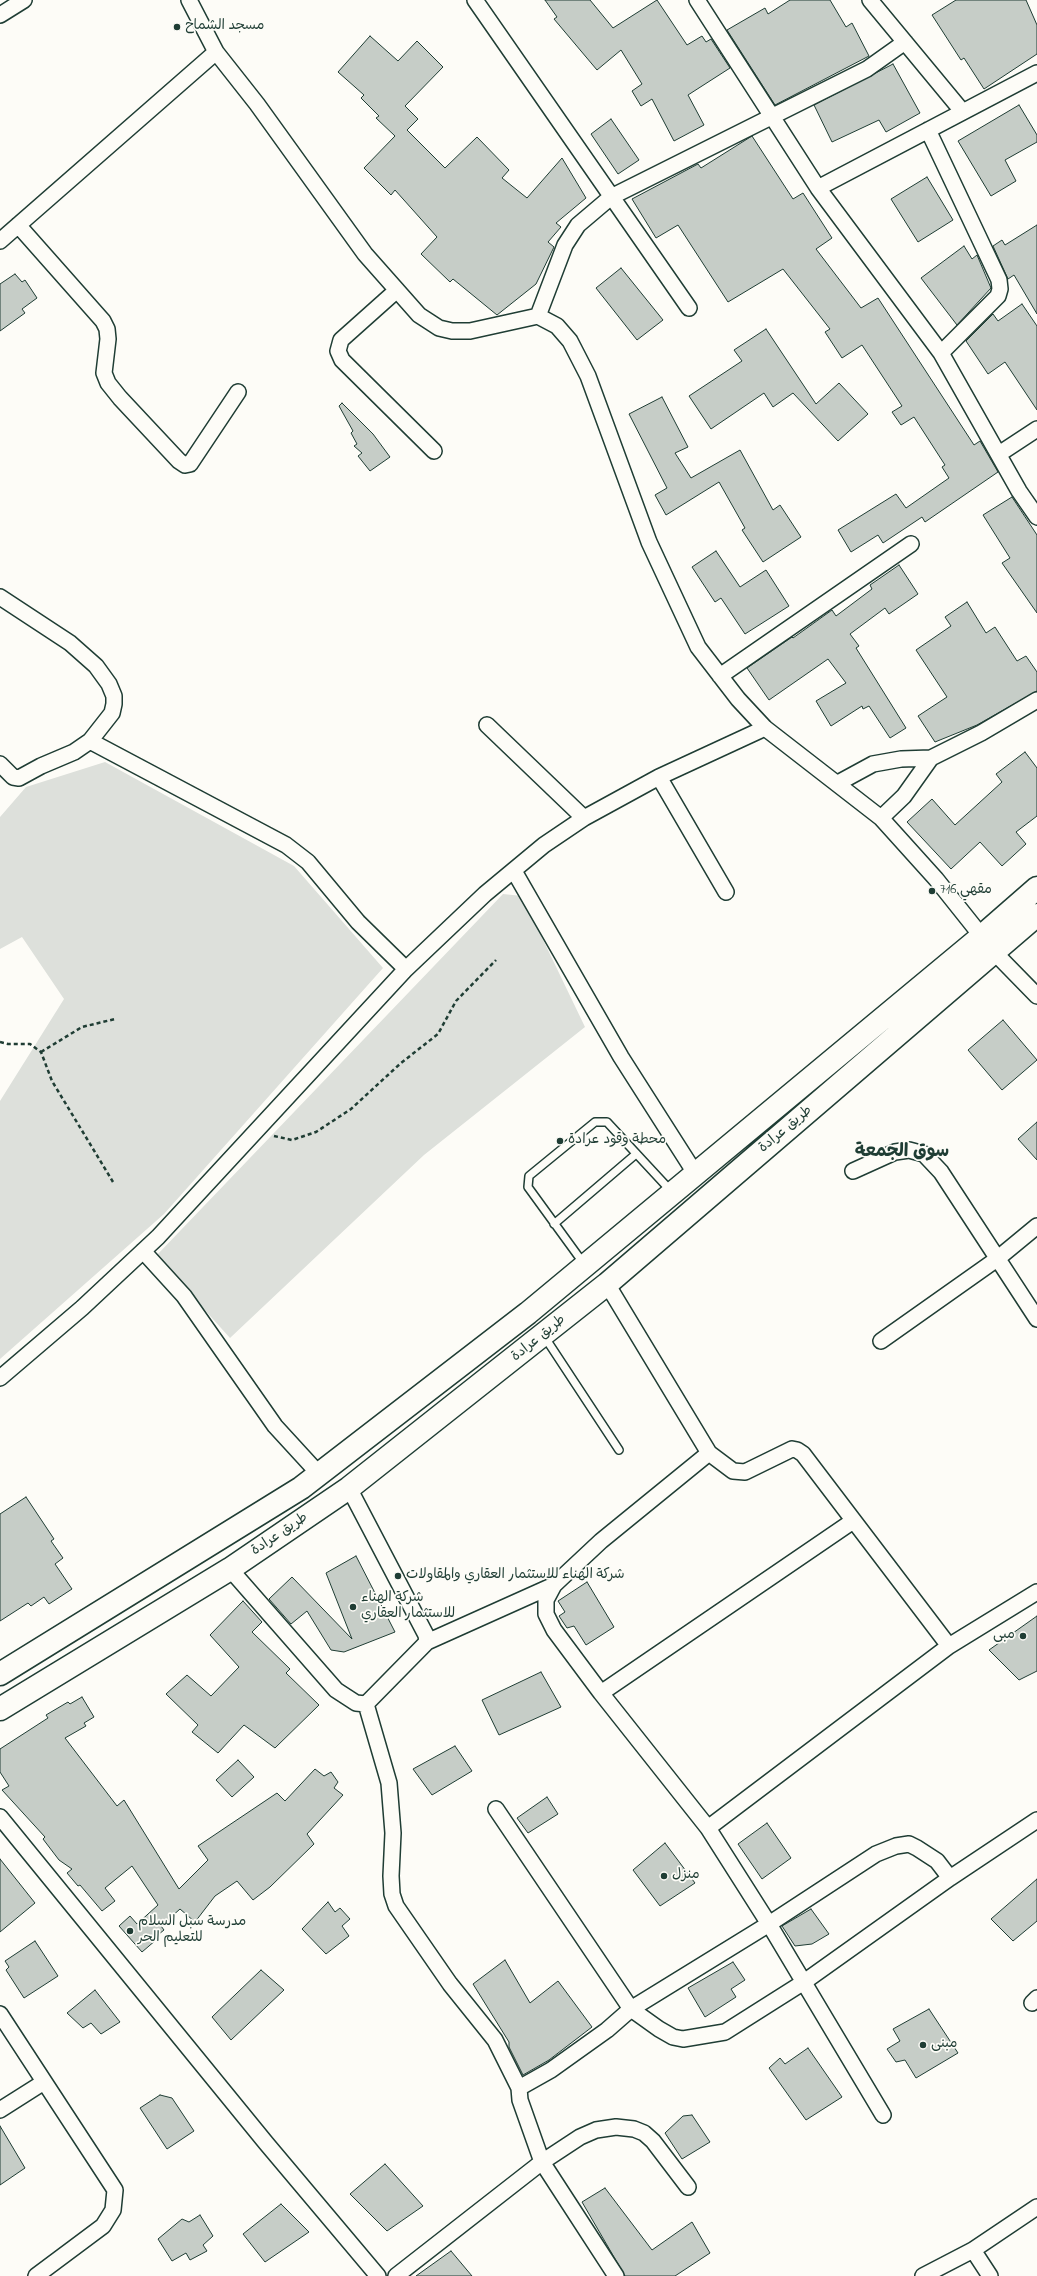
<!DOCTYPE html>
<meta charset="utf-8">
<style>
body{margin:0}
canvas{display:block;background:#fdfcf7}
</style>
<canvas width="1037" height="2276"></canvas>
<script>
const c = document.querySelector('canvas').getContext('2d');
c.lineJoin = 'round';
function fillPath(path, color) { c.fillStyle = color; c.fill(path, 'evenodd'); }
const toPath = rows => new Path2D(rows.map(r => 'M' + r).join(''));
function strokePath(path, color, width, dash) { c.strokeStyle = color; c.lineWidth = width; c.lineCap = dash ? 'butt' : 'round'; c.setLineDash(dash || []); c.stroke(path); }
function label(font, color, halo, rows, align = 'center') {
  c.font = font + ' "Indie Flower","Playpen Sans Arabic",sans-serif'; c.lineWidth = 3.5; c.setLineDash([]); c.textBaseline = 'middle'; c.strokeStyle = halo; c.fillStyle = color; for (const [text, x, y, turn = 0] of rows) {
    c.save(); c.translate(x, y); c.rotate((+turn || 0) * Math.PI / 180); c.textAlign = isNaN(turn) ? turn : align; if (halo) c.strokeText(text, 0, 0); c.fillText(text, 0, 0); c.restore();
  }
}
fillPath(toPath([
 [105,762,294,866,383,968,164,1214,0,1359,0,1101,64,999,22,937,0,949,0,817,26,787],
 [503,894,522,896,585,1027,424,1155,230,1338,156,1256]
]), '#dde0db');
const building = toPath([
 [545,0,590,0,613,28,657,0,687,45,702,36,706,42,711,39,730,68,688,95,704,125,674,141,652,99,641,106,632,91,642,84,621,50,597,70,554,19,557,17,545,0],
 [790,0,830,0,846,27,852,23,869,56,775,105,727,30,765,8,768,14,790,0],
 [956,0,1026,0,1037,25,1037,54,984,89,964,58,961,60,932,15,956,0],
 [370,36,398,61,417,41,443,67,405,106,418,119,407,130,445,168,477,137,509,170,502,178,527,198,562,158,586,198,556,223,561,227,548,242,554,247,536,284,497,315,453,279,450,282,421,254,437,237,395,190,391,195,364,168,395,136,376,118,379,116,361,98,364,95,338,72,370,36],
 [893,64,920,113,886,132,879,120,832,142,814,105,893,64],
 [1019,105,1037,135,1037,142,1005,160,1016,181,991,196,958,141,1019,105],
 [611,119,639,160,618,174,591,134,611,119],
 [752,136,793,199,803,193,832,238,816,249,861,308,878,298,974,445,980,441,998,472,925,522,922,517,883,543,878,535,851,552,838,530,896,494,906,508,949,478,942,467,945,465,914,417,901,425,892,412,902,406,862,345,842,358,825,332,830,329,783,269,728,302,678,225,656,238,632,199,698,164,701,168,752,136],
 [927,177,953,220,918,242,891,199,927,177],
 [1037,225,1037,314,1014,275,1008,279,993,246,1002,240,1005,245,1037,225],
 [964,246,972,259,977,255,991,288,957,325,921,278,964,246],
 [621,268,663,320,637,340,596,288,621,268],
 [15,274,22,282,25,280,37,298,22,309,25,313,0,331,0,284,15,274],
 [1022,304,1037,326,1037,410,1005,362,988,374,966,341,993,314,998,321,1022,304],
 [766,329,816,404,839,383,868,414,838,441,793,393,773,407,764,393,711,429,689,396,742,361,734,350,766,329],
 [662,397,688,447,675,453,691,478,740,450,773,510,780,505,801,537,763,562,742,530,745,528,719,482,666,515,655,495,667,488,629,414,662,397],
 [342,403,373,434,390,457,370,471,358,456,362,453,354,446,357,444,351,433,353,431,339,406,342,403],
 [1012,497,1037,535,1037,613,1002,563,1010,558,983,515,1012,497],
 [716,551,740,587,766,570,789,606,745,634,721,598,715,602,692,567,716,551],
 [899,565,918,594,889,614,885,608,850,634,859,646,856,648,906,728,890,738,869,706,863,709,862,706,831,726,816,701,846,683,828,659,769,700,747,668,792,637,793,638,832,610,836,616,872,589,870,585,899,565],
 [967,602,986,633,995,627,1017,661,1026,656,1037,672,1037,691,977,725,935,742,918,716,947,697,916,650,951,626,945,617,967,602],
 [1025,752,1037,768,1037,816,1016,832,1026,844,1002,866,980,842,951,869,907,822,932,799,955,825,1002,782,996,774,1025,752],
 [1003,1020,1037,1060,1002,1090,968,1050,1003,1020],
 [1037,1122,1037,1160,1018,1139,1037,1122],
 [26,1497,54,1539,51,1541,63,1558,55,1564,72,1589,49,1604,44,1597,31,1606,28,1603,0,1621,0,1514,26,1497],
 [356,1556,395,1632,344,1652,331,1650,307,1611,291,1624,269,1599,292,1577,352,1639,326,1573,356,1556],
 [587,1582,614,1627,586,1645,574,1626,567,1628,559,1616,565,1612,558,1601,587,1582],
 [243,1601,262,1622,252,1632,290,1669,286,1673,319,1705,275,1748,244,1725,218,1753,192,1732,198,1725,166,1694,187,1675,211,1696,239,1667,210,1635,243,1601],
 [1037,1616,1037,1671,1019,1680,989,1650,1037,1616],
 [541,1672,561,1707,499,1735,482,1700,541,1672],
 [82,1697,94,1717,84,1723,86,1726,65,1738,117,1806,124,1800,179,1889,208,1860,198,1846,277,1793,285,1801,315,1769,324,1776,331,1772,338,1782,334,1788,343,1795,307,1834,314,1844,270,1887,253,1900,237,1881,215,1896,195,1922,180,1909,161,1926,164,1930,154,1938,156,1940,142,1952,119,1926,130,1916,137,1924,158,1905,132,1866,105,1888,115,1901,102,1911,80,1885,78,1886,67,1873,72,1869,59,1860,43,1839,45,1837,2,1790,9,1786,0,1772,0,1749,48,1718,46,1715,68,1702,70,1704,82,1697],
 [455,1746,472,1771,432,1795,413,1769,455,1746],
 [238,1760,254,1777,232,1797,216,1780,238,1760],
 [547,1797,558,1814,528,1833,517,1818,547,1797],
 [767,1823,791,1858,762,1879,738,1844,767,1823],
 [665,1843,695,1883,660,1906,633,1870,665,1843],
 [0,1859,35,1903,0,1932,0,1859],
 [1037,1879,1037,1921,1013,1941,991,1919,1037,1879],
 [328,1902,335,1912,340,1908,350,1919,342,1926,349,1936,326,1954,302,1929,328,1902],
 [811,1909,829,1934,812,1944,795,1946,782,1926,811,1909],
 [35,1941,58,1976,24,1998,6,1970,9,1967,5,1961,35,1941],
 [505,1960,530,2003,558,1981,592,2027,549,2060,523,2075,509,2047,509,2042,473,1984,505,1960],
 [733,1962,745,1980,731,1989,736,1997,705,2017,688,1988,733,1962],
 [261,1970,284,1990,231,2040,212,2017,261,1970],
 [95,1990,120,2022,101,2034,91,2023,83,2028,67,2013,95,1990],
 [929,2009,958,2053,916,2078,905,2060,896,2062,887,2049,900,2041,893,2029,929,2009],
 [808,2048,842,2097,806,2120,769,2068,780,2058,785,2064,808,2048],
 [160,2095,172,2098,194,2131,167,2149,140,2108,160,2095],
 [692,2115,710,2142,682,2159,665,2133,683,2116,692,2115],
 [0,2126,25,2168,0,2185,0,2126],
 [385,2164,423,2206,387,2231,350,2194,385,2164],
 [605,2188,652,2250,692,2222,710,2253,675,2276,625,2276,582,2202,605,2188],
 [281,2204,309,2232,265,2262,243,2234,281,2204],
 [200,2215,213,2236,203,2245,207,2251,190,2260,186,2253,172,2261,158,2239,182,2219,189,2222,200,2215],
 [451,2251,472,2276,416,2276,451,2251]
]);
fillPath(building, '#c6cdc7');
strokePath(building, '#1f3d34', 1);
const service = toPath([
 [554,1224,636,1154],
 [584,1264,528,1187,529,1176,595,1122,607,1122,671,1191],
 [544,1336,619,1450]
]);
const minor = toPath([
 [189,0,216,52,257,104,365,254,419,315,439,328,452,331,470,331,538,316,557,326,570,341,588,376,649,542,698,647,738,699,765,728,881,818,936,879,995,953,1037,996],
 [475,0,689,308],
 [697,0,818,188,941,353,1019,491,1037,517],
 [870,0,962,111],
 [0,15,24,0],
 [928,130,999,280,1000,289,998,296,941,353],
 [818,188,1037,73],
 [18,225,103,321,107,329,108,339,104,373,108,383,120,398,179,461,185,465,190,464,238,392],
 [0,241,216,52],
 [397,290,341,340,338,351,342,360,434,451],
 [538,316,565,245,578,225,611,197,867,69,905,42],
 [999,454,1037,429],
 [0,597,70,643,96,666,109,684,114,696,114,704,112,713,90,741,74,752,41,766,19,778,13,777,0,764],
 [720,676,911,544],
 [487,725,584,818],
 [90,741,286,845,308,862,358,922,406,969],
 [659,777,726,892],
 [838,783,873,764,901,759,931,758,981,733,1037,700],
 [881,818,904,796,931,758],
 [514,871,621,1057,695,1173],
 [853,1171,895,1152,909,1150,924,1154,941,1172,1037,1319],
 [143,1251,184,1296,275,1426,319,1474],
 [607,1284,709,1453,733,1471,745,1472,792,1449,797,1450,803,1454,949,1646],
 [881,1341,997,1259,1037,1226],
 [0,1378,82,1308,158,1237,406,969,485,894,544,845,584,818,659,777,765,728],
 [709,1453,601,1541,554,1585,546,1600,546,1614,554,1630,601,1693,708,1828,769,1924,876,1854,896,1846,909,1844,917,1848,937,1861,950,1878,1037,1820],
 [349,1488,426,1635,427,1642,366,1704,389,1783,393,1833,391,1876,392,1894,396,1906,450,1984,495,2040,519,2088],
 [230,1569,336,1690,356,1703,366,1704],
 [427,1642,554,1585],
 [601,1693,853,1521],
 [496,1809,631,2009,659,2029,673,2037,683,2039,725,2032,804,1982,950,1878],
 [0,1817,266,2143,378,2276],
 [708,1828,949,1646,1037,1592],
 [1032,2003,1037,1998],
 [0,2014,115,2190,113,2210,103,2226,36,2276],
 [0,2110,44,2082],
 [973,2250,990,2276],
 [396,2276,542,2162,520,2100,519,2088,551,2070,607,2030,631,2009,769,1924,883,2115],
 [616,2276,542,2162,580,2137,596,2130,616,2127,634,2129,644,2133,653,2141,688,2187],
 [923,2276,973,2250,1037,2207]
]);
const primary = toPath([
 [0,1674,301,1488,528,1313,982,936,1037,888],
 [0,1709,230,1569,349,1488,607,1284,1037,915]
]);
strokePath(service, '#1f3d34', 10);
strokePath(minor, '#1f3d34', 18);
strokePath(primary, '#1f3d34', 25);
strokePath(toPath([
 [0,1042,8,1044,30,1044,41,1052,52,1081,113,1182],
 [41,1052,82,1027,115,1019],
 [274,1136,292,1140,316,1132,351,1109,401,1063,438,1034,456,1001,496,960]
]), '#1f3d34', 2.5, [4, 3]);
strokePath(service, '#fdfcf7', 7);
strokePath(minor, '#fdfcf7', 15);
strokePath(primary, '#fdfcf7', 22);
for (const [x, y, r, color] of [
 [177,27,4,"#1f3d34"],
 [932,891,4,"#1f3d34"],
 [560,1141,4,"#1f3d34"],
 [398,1576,4,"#1f3d34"],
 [353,1607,4,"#1f3d34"],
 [1023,1636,4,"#1f3d34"],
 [664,1876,4,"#1f3d34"],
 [130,1931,4,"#1f3d34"],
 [923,2045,4,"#1f3d34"]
]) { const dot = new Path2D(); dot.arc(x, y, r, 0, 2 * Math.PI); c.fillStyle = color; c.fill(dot); strokePath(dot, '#fdfcf7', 1.5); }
label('14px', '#1f3d34', '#fdfcf7', [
 ["مسجد الشماح",185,27],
 ["مقهي 716",940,891],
 ["محطة وقود عرادة",568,1141],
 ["شركة الهناء للاستثمار العقاري والمقاولات",406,1576],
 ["شركة الهناء",361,1599],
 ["للاستثمار العقاري",361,1615],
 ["مبى",1015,1636,"right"],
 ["منزل",672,1876],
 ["مدرسة سبل السلام",138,1923],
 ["للتعليم الحر",138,1939],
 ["مبنى",931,2045]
], 'left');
label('14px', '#1f3d34', '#fdfcf7', [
 ["طريق عرادة",786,1130,-40],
 ["طريق عرادة",539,1339,-39],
 ["طريق عرادة",280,1535,-34]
]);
label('bold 18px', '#1f3d34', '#fdfcf7', [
 ["سوق الجمعة",902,1153]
]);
</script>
